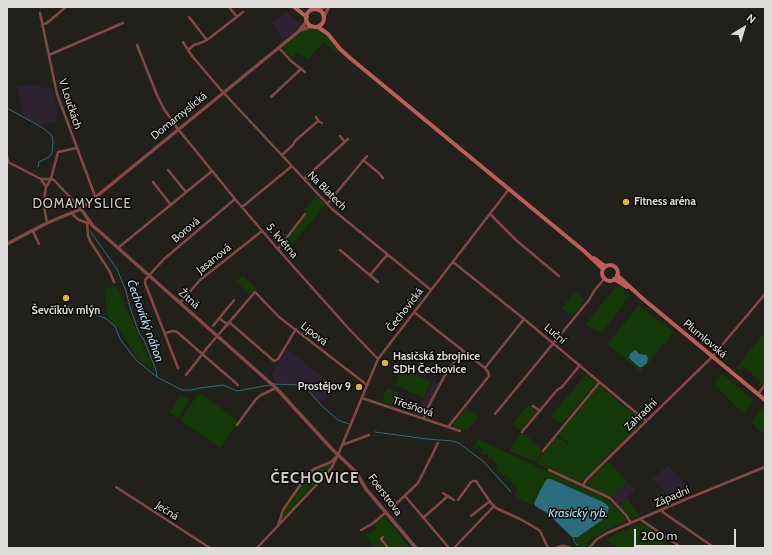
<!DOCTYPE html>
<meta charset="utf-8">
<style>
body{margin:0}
#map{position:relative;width:772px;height:555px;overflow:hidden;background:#21201a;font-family:Cabin,sans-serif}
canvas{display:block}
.frame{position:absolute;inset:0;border:8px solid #dddbd7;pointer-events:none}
.north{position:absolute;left:724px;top:8px;width:40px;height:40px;-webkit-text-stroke:3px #0a0907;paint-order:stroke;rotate:38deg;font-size:11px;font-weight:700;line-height:16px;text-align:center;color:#dddbd7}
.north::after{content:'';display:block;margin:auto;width:14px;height:18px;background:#dddbd7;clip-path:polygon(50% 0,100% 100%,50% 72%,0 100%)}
.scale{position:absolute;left:634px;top:529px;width:102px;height:18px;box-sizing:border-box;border:2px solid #dddbd7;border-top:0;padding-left:5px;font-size:12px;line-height:14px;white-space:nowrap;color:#dddbd7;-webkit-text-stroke:3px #0a0907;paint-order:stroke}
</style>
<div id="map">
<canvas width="772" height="555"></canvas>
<div class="frame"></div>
<div class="north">N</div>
<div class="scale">200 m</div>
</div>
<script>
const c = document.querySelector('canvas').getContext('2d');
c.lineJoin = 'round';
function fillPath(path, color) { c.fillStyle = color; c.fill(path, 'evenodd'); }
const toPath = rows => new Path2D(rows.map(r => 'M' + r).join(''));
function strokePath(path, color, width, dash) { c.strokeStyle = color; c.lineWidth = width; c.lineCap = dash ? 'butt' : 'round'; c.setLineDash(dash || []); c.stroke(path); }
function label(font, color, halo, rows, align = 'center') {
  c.font = font + ' Cabin,sans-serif'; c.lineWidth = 3; c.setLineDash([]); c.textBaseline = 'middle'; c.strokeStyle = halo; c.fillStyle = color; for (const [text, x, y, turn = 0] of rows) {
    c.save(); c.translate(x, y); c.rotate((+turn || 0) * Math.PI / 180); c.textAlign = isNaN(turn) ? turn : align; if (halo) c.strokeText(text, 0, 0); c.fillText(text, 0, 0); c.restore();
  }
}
fillPath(toPath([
 [286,11,301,24,301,26,284,40,271,23],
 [36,85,53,91,58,115,57,122,39,125,24,116,17,86],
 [287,349,319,374,334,389,321,404,303,384,276,383,272,375],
 [433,381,439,383,422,416,416,415],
 [668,465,673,471,694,492,673,500,672,498,653,479],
 [627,482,636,490,619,505,611,497]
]), '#2d2230');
fillPath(toPath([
 [309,28,318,29,322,32,339,50,337,53,323,42,319,48,316,50,308,60,299,53,297,53,294,56,295,59,285,52,283,49,284,46,302,32],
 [316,196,325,205,285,253,281,248,307,214,304,211],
 [243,276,256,288,250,294,235,281],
 [616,286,619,286,624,290,625,296,627,296,629,294,631,296,625,301,623,306,602,331,598,331,591,328,586,324],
 [117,287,152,366,151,368,139,360,118,328,113,322,108,318,104,289],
 [575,292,585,300,572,316,562,308],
 [639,305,674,332,641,372,607,344],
 [765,332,765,381,760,387,757,385,760,383,761,381,757,377,754,376,753,376,751,375,752,374,743,367,740,371,736,368],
 [402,369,431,381,424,398,395,385],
 [586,374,596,383,562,424,551,416],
 [722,374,754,400,743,414,714,384],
 [599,386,641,420,642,423,582,481,578,482,536,463,557,436,569,445,569,443,558,435],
 [387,388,401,394,396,407,382,401],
 [199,393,239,421,220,448,180,420],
 [181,395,189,400,178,418,170,412],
 [528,405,537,411,521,431,512,424],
 [467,408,478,417,467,431,454,427,453,424],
 [762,408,765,410,765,436,751,422],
 [521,433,524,434,541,448,540,450,541,452,535,462,510,451,515,441],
 [478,439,607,499,625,516,626,519,625,522,611,528,595,537,594,536,586,544,587,545,585,548,581,548,577,545,578,544,574,539,575,537,578,537,598,523,606,517,607,505,603,502,549,479,534,503,535,506,521,500,515,495,518,487,516,486,515,488,514,487,515,484,514,484,513,485,512,485,513,482,512,481,511,482,509,482,511,479,509,478,507,481,505,478,507,479,508,476,506,475,505,477,506,474,505,474,503,476,496,468,498,466,491,458,488,460,488,459,489,456,487,453,484,455,481,453,483,451,482,449,478,446,476,449,474,447],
 [608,461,627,482,611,497,589,487,587,484,592,476],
 [332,462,334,464,332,467,278,526,283,510,307,475,314,469],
 [627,498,640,516,632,519,619,505],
 [384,516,411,548,389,548,383,540,386,538,384,535,379,538,386,548,374,548,365,535,377,528,374,523],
 [642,523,651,528,666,539,659,548,618,548,606,539]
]), '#153809');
fillPath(toPath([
 [635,350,636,350,639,354,646,355,648,358,647,363,642,367,639,367,629,358,630,354],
 [547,479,551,479,603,502,607,505,609,508,606,517,598,523,578,537,572,537,547,513,535,506,534,503,543,485]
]), '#296d7f');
strokePath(toPath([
 [7,108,43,128,52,136,53,142,52,153,49,157,39,162,38,167],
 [90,231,117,269,126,291,130,307,139,333,144,340,156,370,157,377,182,390,191,390,200,388,223,385,237,391,270,385],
 [64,305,105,318,115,326,120,339,137,361,157,377],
 [273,384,301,385,305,387,321,405,338,420,349,424],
 [375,432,427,439,453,441,459,443,484,462,511,492],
 [573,536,574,541,577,545]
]), '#296d7f', 1);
strokePath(toPath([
 [229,7,237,17],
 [40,13,57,94,95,196],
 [189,17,207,40],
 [43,24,47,23,66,7],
 [183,42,192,56,221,90,332,209,431,290],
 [137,45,157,95,164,109,178,129,235,199,276,247,349,329,378,359],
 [279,48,291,61,305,72],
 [188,50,194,45,203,42,211,37,243,12],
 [49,55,123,23],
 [271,97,301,69],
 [316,117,318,121],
 [340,136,345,142],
 [282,155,293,145,295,141,318,121,322,123],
 [7,156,8,162,41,179,46,187],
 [363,160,379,173,383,178],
 [168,170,186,192],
 [41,179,51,179,54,180,81,209],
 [304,179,348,139],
 [153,182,171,205],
 [327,204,367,156],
 [242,207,292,166],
 [71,213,79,220,88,223],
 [490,214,517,241,559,276],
 [47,223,44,206,44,200,46,187,51,179,58,152,77,148],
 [87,223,88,235,90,241,110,272,114,282],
 [33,231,39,244],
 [118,248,212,171],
 [278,249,305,214],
 [340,250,378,282],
 [453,262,524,319,646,421],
 [370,275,387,255],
 [180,303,200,280,262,231],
 [414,312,485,368,488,372,489,376,448,427],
 [219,318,228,325],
 [229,322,274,361,278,359,296,329],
 [213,326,234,300],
 [165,333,173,331,177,332,238,385],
 [178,368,145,283,145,280,164,259,235,199],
 [485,368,524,319],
 [186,375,207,348,255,292,279,317,367,385],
 [758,394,765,385],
 [362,398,460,431],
 [533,406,540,411],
 [495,414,589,300,594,291,605,278],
 [424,419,425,413,444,377,448,370,463,351],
 [237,425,256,399,261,395,276,388],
 [522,432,557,390,562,387,580,365],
 [342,445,369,435],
 [543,451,599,383],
 [338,455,378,359,509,189],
 [549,470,610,498,626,515,631,523],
 [583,486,586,480,593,473,712,357,765,294],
 [116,487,210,548],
 [443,493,454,500],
 [405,496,449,548],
 [458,500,471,482,473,481,476,481,491,503,496,508,522,520,539,530,541,533,548,548],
 [396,504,418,483,438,443],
 [661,510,664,513,715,548],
 [471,516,490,501],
 [423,518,448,496],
 [640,519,682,548],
 [361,530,372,524,385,513],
 [383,537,381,539,388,548],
 [257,548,325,476,332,467,338,455,331,462,314,469,307,475,283,510,278,526],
 [454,548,494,506],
 [556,548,561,546,565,546,570,548],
 [589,548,596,540,607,533,689,498,765,467]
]), '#834843', 2.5);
strokePath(toPath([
 [318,10,325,7],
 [324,16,329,7],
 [301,30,312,26],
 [81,209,93,226,100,232,276,388,331,448,356,472,366,489,416,548],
 [7,244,20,237,47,223,81,209,298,32,307,21]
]), '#834843', 3.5);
strokePath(toPath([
 [294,7,307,17],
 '306 18a9 9 0 1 1 18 0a9 9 0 1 1-18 0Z',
 [318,27,328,34,340,49,350,58,584,251,603,269],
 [594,258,605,266],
 '602 273a8 8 0 1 1 16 0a8 8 0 1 1-16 0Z',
 [617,275,642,298,765,400],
 [614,279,627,287]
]), '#bb5c56', 4);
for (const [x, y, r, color] of [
 [626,202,4,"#d7b534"],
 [66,298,4,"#d7b534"],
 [385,363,4,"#d7b534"],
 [359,387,4,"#d7b534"]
]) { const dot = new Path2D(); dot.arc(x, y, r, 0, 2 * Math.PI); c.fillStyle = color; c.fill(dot); strokePath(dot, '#0a0907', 1.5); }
label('11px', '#dddbd7', '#0a0907', [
 ["V Loučkách",70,104,72],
 ["Domamyslická",179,116,-39],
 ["Na Blatech",327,191,45],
 ["Borová",186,230,-40],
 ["5. května",282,241,49],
 ["Jasanová",214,259,-39],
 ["Žitná",189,299,41],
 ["Čechovická",405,310,-52],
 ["Lipová",314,334,38],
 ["Luční",555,334,40],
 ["Plumlovská",705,339,40],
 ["Třešňová",413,407,18],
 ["Zahradní",641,415,-44],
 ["Foerstrova",385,495,53],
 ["Západní",672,497,-23],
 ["Ječná",167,511,33]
]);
label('bold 11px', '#dddbd7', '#0a0907', [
 ["Fitness aréna",634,202],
 ["Ševčíkův mlýn",66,311,"center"],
 ["Hasičská zbrojnice",393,357],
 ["SDH Čechovice",393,370],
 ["Prostějov 9",351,387,"right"]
], 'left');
label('italic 12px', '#abe2f3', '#0a0907', [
 ["Čechovický náhon",145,321,70],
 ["Krasický ryb.",578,513]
]);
c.letterSpacing = '1px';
label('13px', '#cdcac3', '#0a0907', [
 ["DOMAMYSLICE",82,204]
]);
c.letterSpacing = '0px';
c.letterSpacing = '1px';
label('bold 15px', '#cdcac3', '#0a0907', [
 ["ČECHOVICE",315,479]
]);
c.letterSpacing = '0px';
</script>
